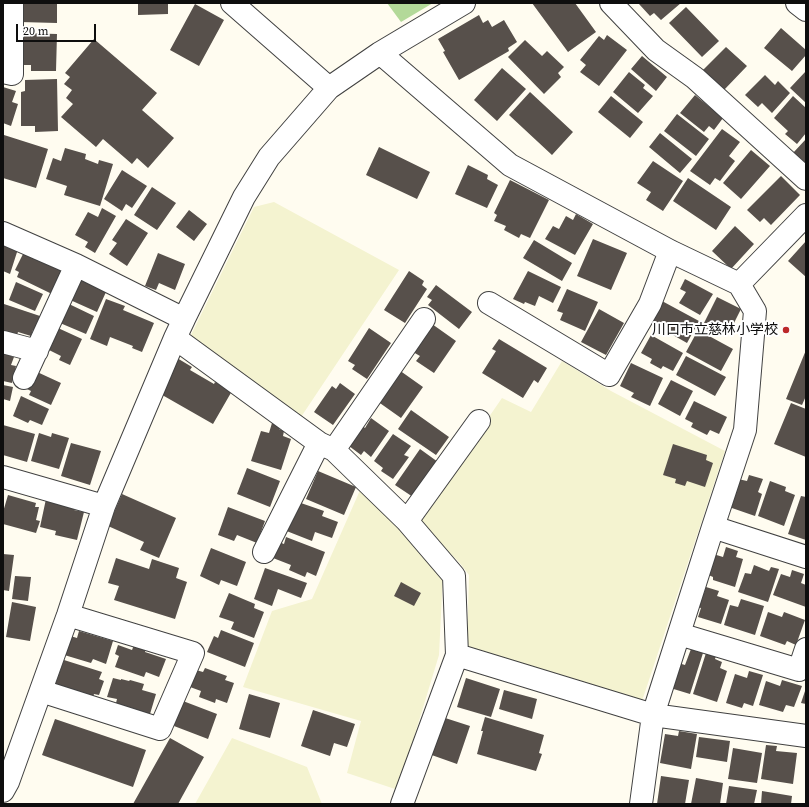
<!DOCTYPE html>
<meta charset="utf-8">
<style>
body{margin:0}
#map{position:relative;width:809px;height:807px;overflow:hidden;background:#fffcf0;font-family:"Source Serif 4",serif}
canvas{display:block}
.frame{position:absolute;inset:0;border:4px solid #0e0e0e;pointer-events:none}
.scale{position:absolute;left:16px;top:24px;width:80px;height:18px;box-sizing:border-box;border:2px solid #0e0e0e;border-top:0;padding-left:5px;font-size:12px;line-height:14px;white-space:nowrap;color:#0e0e0e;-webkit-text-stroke:3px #fff;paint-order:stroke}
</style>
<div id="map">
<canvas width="809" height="807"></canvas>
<div class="frame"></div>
<div class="scale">20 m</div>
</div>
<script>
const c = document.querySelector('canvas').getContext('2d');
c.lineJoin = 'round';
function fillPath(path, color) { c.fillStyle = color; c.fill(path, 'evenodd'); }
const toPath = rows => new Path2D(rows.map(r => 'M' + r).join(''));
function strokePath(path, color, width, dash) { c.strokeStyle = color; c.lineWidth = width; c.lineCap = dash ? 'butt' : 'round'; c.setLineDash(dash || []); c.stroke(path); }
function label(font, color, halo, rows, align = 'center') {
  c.font = font + ' "Source Serif 4","Noto Sans JP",serif'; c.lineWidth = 4; c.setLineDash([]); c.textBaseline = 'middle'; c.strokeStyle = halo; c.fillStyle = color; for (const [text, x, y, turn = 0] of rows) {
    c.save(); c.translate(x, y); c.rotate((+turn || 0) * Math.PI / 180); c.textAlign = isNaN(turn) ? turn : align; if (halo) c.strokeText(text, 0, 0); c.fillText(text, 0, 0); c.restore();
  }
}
fillPath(toPath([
 [274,202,399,270,301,417,189,339,254,207],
 [562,361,611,391,725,451,642,701,467,647,469,575,459,562,417,521,502,398,531,412],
 [361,488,443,574,439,655,398,790,347,773,361,721,243,687,272,611,312,599],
 [232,738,307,767,322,804,195,804]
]), '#f4f3d0');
fillPath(toPath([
 [387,3,433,3,401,22]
]), '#b3d999');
fillPath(toPath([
 [20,3,57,3,57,23,20,22],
 [138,3,168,3,168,14,138,15],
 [532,3,575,3,596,32,568,52],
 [640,3,681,3,661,20,654,13,650,16,639,4],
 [195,4,224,20,199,66,170,50],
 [686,7,719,41,702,57,669,23],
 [479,15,483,23,488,20,492,27,504,20,517,42,508,48,509,51,459,80,443,52,445,51,438,39],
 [781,28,806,50,806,55,792,71,764,48],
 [22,33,57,34,56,71,31,71,31,65,21,65],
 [607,35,627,50,599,86,580,72,586,65,580,60,599,36,604,40],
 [94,39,157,93,142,110,174,138,148,168,137,158,132,164,103,139,96,147,61,117,73,104,66,98,72,90,64,84,70,77,65,73],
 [525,40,542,56,547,51,564,67,558,73,561,77,544,94,508,57],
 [726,47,747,66,724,90,703,70],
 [642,56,667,77,656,91,631,69],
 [502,68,526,89,497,121,474,100],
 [806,71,806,103,790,88],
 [629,72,645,85,643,88,653,96,638,113,613,92],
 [765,75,775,85,778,81,790,93,772,113,762,103,758,107,745,95],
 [57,79,58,131,35,132,35,126,21,126,21,92,25,91,25,80],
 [3,87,16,91,12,102,18,104,11,126,3,123],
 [530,92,573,132,552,155,509,115],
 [695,95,723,118,714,130,709,126,704,132,680,113],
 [611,96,643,122,630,138,598,112],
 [793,96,806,108,806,133,797,144,785,134,788,131,774,118],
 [677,114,709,139,696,156,664,131],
 [722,129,740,142,729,156,735,161,720,181,715,178,710,185,690,171],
 [660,133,692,159,680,173,649,147],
 [4,135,48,149,36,188,3,178,3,138],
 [806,139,806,164,793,153],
 [379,147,430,172,417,199,366,175],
 [65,148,86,154,85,159,98,164,99,160,113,164,100,206,64,195,67,186,46,179,53,158,61,161],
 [751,150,770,166,741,199,723,183],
 [653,161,683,181,663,211,646,200,651,192,637,183],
 [468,165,488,175,487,179,498,185,487,208,455,194],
 [122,170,147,186,132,208,126,204,122,211,104,199],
 [781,176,800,195,771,225,764,218,760,222,747,210],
 [688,178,731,207,716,230,673,201],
 [510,180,549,200,530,238,521,234,519,238,504,230,506,226,494,221,497,215,494,213],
 [152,187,176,203,157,230,134,215],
 [102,208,116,216,95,253,85,247,88,242,75,235,88,212,98,217],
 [189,210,207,224,194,241,176,227],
 [576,214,593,224,575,255,545,239,553,226,559,229,566,216,573,220],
 [126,219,148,233,127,266,109,254,117,243,112,240],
 [735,226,754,244,731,269,712,251],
 [593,239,627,253,611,290,577,276],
 [534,240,572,263,562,281,523,258],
 [806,241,806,277,788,261],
 [3,244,18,249,10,274,3,271],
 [25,250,63,268,54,295,17,277,19,272,15,270],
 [158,253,185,264,175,290,159,283,156,290,145,286],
 [409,271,424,281,422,285,427,289,405,323,384,310],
 [528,271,561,287,553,303,539,296,535,306,525,302,524,304,513,299],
 [78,278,106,292,97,312,68,299],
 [685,279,713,294,700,315,679,303,686,292,680,289],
 [16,282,43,294,35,311,9,300],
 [436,285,472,312,459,329,428,305,432,300,427,297],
 [567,289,598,302,585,331,560,320,563,313,557,311],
 [717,297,741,309,731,329,725,326,720,335,702,327],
 [106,299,125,306,123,310,154,323,142,352,132,348,133,346,110,337,107,346,90,339],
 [662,301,699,321,687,343,650,322],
 [4,304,43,317,38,332,33,330,31,336,18,332,16,338,3,334,3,308],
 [69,304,94,316,86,334,60,323],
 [599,309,624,323,606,355,581,342],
 [432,324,456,341,434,373,416,361,420,356,413,352],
 [58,328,82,339,70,365,59,360,61,356,47,349],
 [369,328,391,343,367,379,352,369,355,365,348,361],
 [698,330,733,349,721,371,686,352],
 [651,335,683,353,673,371,663,366,661,369,650,363,652,359,641,353],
 [499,339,547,368,538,383,534,380,523,398,482,373,496,351,492,349],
 [806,350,806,396,802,405,786,399],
 [3,353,14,357,11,365,16,366,12,383,3,381],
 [686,356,726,377,715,396,676,375],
 [177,358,192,367,190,370,214,384,215,382,232,391,213,424,157,392],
 [631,363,663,378,650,406,631,397,634,393,620,386],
 [399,370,423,387,401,418,377,401],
 [35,371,61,383,51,405,29,395,31,391,27,389],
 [671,380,693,391,680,416,658,404],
 [340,383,355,394,333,425,314,412,332,386,336,389],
 [3,385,13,387,10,401,3,399],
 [21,396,49,409,42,425,30,420,28,423,13,416],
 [694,401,727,417,719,434,710,430,707,435,691,427,693,423,685,419],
 [791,403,806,409,806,457,774,444],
 [411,410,449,437,436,455,398,429],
 [371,418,389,431,371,457,364,451,361,455,345,443,359,423,365,428],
 [272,423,280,426,279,429,284,431,283,436,291,439,281,470,251,461,261,431,269,433],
 [3,425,35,434,27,462,3,455,3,444,4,440,3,440],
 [39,433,51,437,52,433,69,438,59,469,31,461],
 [393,434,411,446,404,455,409,457,393,479,381,471,383,468,374,461],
 [71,443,101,451,90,485,61,476],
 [673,444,707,455,706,460,713,463,705,487,687,481,685,486,675,483,676,479,663,475],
 [420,449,438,462,413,497,395,485],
 [247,468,280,481,270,507,237,494],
 [318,471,356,487,344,515,306,499],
 [749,475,763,479,758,492,762,494,755,516,729,507,738,479,747,481],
 [770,481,786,487,785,491,795,495,784,526,758,516],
 [122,494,176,518,159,558,140,550,144,542,108,526],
 [8,495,36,503,35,507,39,507,36,520,40,521,36,533,3,524,3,512],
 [801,496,806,497,806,540,788,534],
 [46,499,75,506,74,510,84,512,77,540,55,535,56,531,40,527],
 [298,502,324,511,322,516,338,522,332,538,315,532,312,541,284,530],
 [228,507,265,521,257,543,237,535,234,541,218,535],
 [286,537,325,552,316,576,307,572,305,577,289,570,291,565,273,558,279,542,284,544],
 [726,547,738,551,736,557,743,559,735,587,713,580,713,577,704,573,710,553,723,557],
 [211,548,246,562,237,586,221,580,219,585,200,576],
 [3,554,14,555,9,591,3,590],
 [116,558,149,569,152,559,179,568,176,578,187,582,175,619,114,600,119,586,108,583],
 [754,565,769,571,771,567,779,569,768,602,738,592,745,573,751,574],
 [265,568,307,583,301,598,278,589,272,606,254,599],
 [792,570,804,574,801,583,806,585,806,607,773,595,781,574,790,577],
 [15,576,31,577,28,601,12,599],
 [401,582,421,593,414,606,394,596],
 [706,587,719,591,717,596,729,600,721,624,698,617,701,608,693,606,698,590,704,593],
 [229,593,255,604,254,608,264,612,254,638,231,629,234,622,219,617],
 [741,599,764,606,755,635,724,625,730,605,738,607],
 [12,602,36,607,30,641,6,637],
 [768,612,782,617,784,612,805,620,796,645,787,641,785,645,760,636],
 [221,630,254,643,245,667,207,652,214,636,218,638],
 [79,631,113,641,106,664,93,659,91,663,61,654,67,635,77,638],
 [118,645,132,650,134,645,146,649,145,652,166,659,159,677,146,672,144,677,115,667,119,656,115,654],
 [691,649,703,653,690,694,667,687,675,662,685,665],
 [706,653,716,656,715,659,722,662,720,668,727,671,717,702,693,694],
 [64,660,102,672,99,679,104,681,99,695,94,694,93,697,55,685],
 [205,668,227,676,225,680,234,683,227,703,216,699,215,703,199,697,201,691,190,687,196,670,203,672],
 [749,671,763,675,753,706,744,703,742,708,726,703,735,674,747,678],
 [113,678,121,680,121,679,129,681,130,680,144,684,142,690,156,694,150,714,116,703,117,699,107,697],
 [466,678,500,689,491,717,457,707],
 [782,680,802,686,794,707,786,705,783,712,759,705,766,681,780,686],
 [806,688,806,704,801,703],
 [504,690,537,699,532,719,499,709],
 [249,694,280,703,270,738,239,729],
 [183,701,217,714,208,739,174,726],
 [313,710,355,724,347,747,334,743,330,756,301,746],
 [439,716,470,726,457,764,426,753],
 [485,717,544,735,539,753,542,754,536,771,477,754,483,731,481,731],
 [55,719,146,750,133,787,42,755],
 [679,731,697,734,691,769,660,763,665,734,678,736],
 [699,737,730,741,727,762,696,757],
 [170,738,204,757,178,804,133,804],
 [766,745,777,746,776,751,797,753,793,784,761,779],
 [733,748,762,753,757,783,728,779],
 [661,776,689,780,685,804,657,804],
 [696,778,723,783,720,804,691,804],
 [729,786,757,790,754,804,726,804],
 [762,791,792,796,791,804,761,804]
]), '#57504b');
const minor = toPath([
 [232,3,329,88],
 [611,3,656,50,695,78,806,179],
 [797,3,806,10],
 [380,53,510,165,670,251,739,284,755,311,745,430,713,527,653,715,641,804],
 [3,72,12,74,12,3],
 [3,233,76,265,184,319,175,338,319,443,334,450,407,521,454,576,457,655,653,715,806,736],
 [739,284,806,215],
 [489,303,609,375,650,304,670,251],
 [184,319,244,197,269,157,329,88,380,53,464,3],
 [3,342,37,351],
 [24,378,76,265],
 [334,450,424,319],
 [3,477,104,506],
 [407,521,479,421],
 [713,527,806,557],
 [264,552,319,443],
 [679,634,799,670,806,649],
 [41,691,160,729,193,653,68,615],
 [3,791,8,782,68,615,104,506,175,338],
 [402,804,457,655]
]);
strokePath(minor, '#414141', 24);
strokePath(minor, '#fff', 22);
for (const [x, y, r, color] of [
 [786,330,4,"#bc2829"]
]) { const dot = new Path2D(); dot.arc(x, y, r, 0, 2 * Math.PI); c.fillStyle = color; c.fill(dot); strokePath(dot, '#fff', 1.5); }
label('14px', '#0e0e0e', '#fff', [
 ["川口市立慈林小学校",778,330]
], 'right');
</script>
